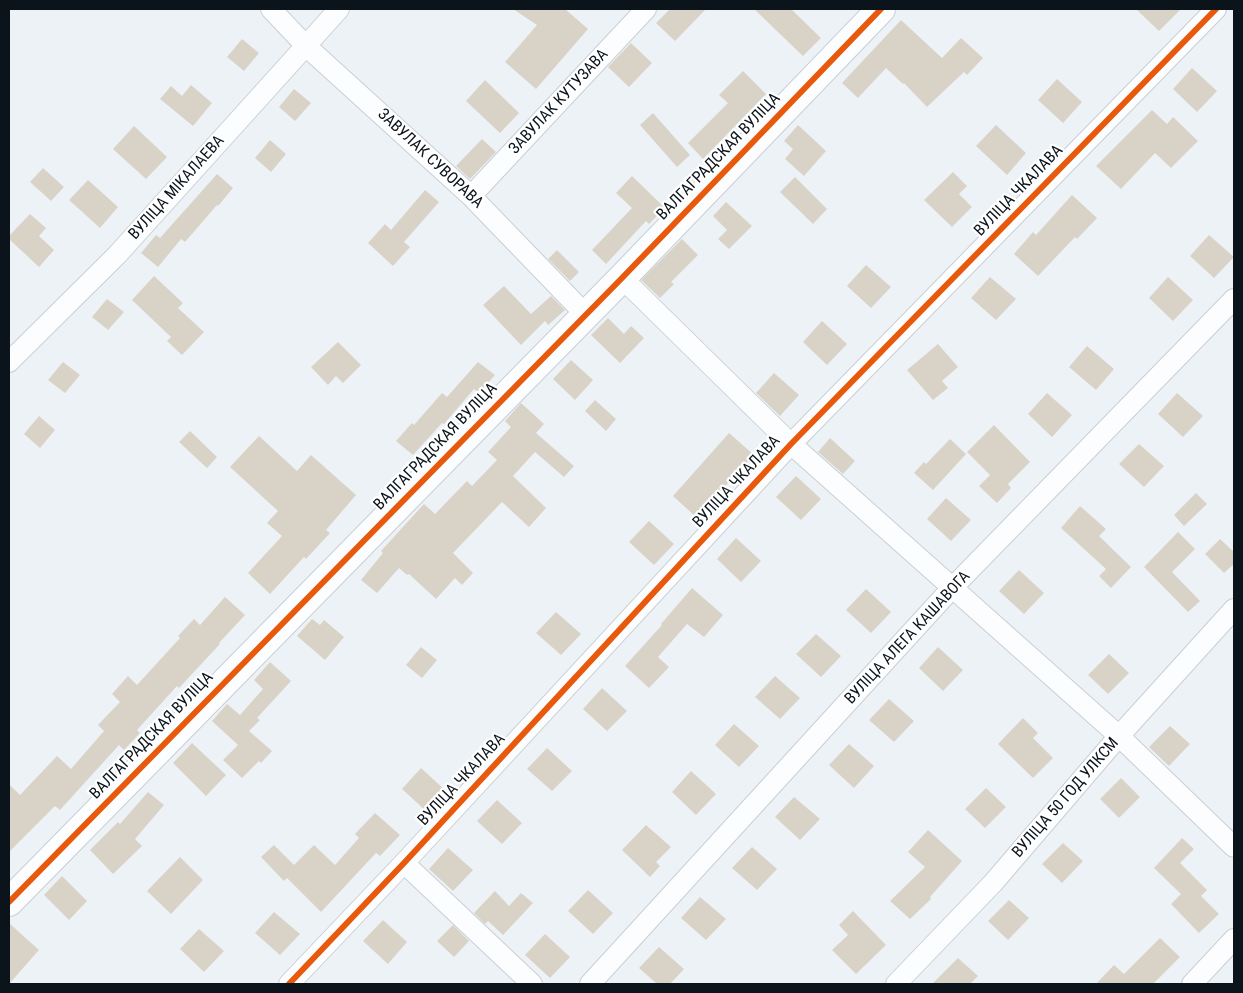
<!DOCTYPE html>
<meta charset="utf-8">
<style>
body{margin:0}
#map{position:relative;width:1243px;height:993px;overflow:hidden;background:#edf2f7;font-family:"Roboto Condensed",sans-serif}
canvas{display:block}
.frame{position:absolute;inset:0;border:10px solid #0c141b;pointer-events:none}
</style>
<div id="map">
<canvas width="1243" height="993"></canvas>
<div class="frame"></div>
</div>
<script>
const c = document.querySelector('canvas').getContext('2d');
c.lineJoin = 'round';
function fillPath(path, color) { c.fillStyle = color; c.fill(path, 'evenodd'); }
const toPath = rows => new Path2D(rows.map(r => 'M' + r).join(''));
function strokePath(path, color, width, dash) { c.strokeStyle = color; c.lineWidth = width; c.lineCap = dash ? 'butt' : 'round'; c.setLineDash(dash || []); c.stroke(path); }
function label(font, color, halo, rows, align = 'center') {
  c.font = font + ' "Roboto Condensed",sans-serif'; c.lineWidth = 4.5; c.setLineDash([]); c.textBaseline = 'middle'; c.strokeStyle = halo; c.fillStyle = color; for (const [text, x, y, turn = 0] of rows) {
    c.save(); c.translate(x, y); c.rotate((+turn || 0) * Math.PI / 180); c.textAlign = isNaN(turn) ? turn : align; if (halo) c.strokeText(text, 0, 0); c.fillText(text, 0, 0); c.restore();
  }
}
fillPath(toPath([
 [513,9,565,9,588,29,536,89,505,62,537,25],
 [670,9,706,9,675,41,656,23],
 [754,9,791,9,821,38,803,56],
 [1136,9,1181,9,1159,31],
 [901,20,942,58,961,38,983,58,967,75,964,72,927,107,904,83,903,84,886,68,858,98,842,83],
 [242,39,259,53,244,71,227,57],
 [631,43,652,63,629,87,608,67],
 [1192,68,1217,91,1197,112,1173,89],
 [743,71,766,94,703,159,688,143,728,103,719,95],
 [1057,79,1082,102,1063,123,1038,100],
 [485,80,519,113,500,133,466,101],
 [191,85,212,103,193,126,160,99,171,86,182,96],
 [294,89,311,103,295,121,279,107],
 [1152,110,1167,124,1173,117,1198,141,1171,168,1155,153,1121,189,1096,166],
 [653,113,690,155,677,167,640,125],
 [798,125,826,151,804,176,785,159,793,149,784,141],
 [996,125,1026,153,1007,175,976,146],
 [134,126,167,157,146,179,113,149],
 [482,139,496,152,470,179,456,166],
 [270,140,286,154,271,172,255,158],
 [43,168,64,187,51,201,30,182],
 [953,172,967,186,959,194,972,207,952,227,924,200],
 [217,174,233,188,218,206,217,205,185,242,181,239,158,267,141,253,156,235,160,238],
 [632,176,665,208,649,224,646,221,606,264,592,250,632,208,616,193],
 [795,177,827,209,813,224,780,192],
 [88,180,118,207,100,228,69,200],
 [425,190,439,202,404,242,410,247,393,266,368,243,385,224,391,230],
 [1072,195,1097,218,1077,239,1075,237,1038,276,1014,254,1033,232,1036,235],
 [726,202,752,226,729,249,718,239,727,230,713,216],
 [30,214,46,228,39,236,54,250,39,267,9,239,9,236],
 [1209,235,1234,257,1214,278,1190,256],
 [682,239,698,255,671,282,674,284,660,298,641,280],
 [557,250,579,272,570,281,548,259],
 [866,265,891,287,871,308,847,286],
 [154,276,183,303,178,308,204,332,182,355,167,341,171,337,132,300],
 [990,277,1016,299,996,320,971,298],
 [1168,277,1193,300,1173,321,1149,298],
 [504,286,531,314,551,296,565,310,548,325,545,321,521,345,483,305],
 [107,299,124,312,108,330,92,317],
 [608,318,624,334,631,326,644,338,620,363,591,335],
 [822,321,847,344,827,365,803,342],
 [338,342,361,365,343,383,336,376,328,385,311,367],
 [938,344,958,367,942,381,948,388,933,400,907,370],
 [1087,346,1114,369,1096,390,1069,367],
 [571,360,593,380,575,400,553,379],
 [63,362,80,375,65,393,48,380],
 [478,362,495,375,479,393,474,389,444,424,442,423,413,455,396,441,412,423,414,425,442,393,447,397],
 [774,373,799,395,780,416,756,393],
 [1047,393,1072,415,1052,437,1028,414],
 [1177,393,1203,416,1183,437,1158,414],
 [595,400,616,419,606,431,585,411],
 [521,403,544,424,536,433,574,466,564,477,535,452,513,476,546,508,529,527,502,502,453,553,473,573,462,585,455,578,436,599,409,574,407,575,399,568,377,593,361,580,383,553,381,551,424,504,435,514,467,481,472,486,497,460,488,452,511,427,505,421],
 [39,416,55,430,40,448,24,434],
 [994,425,1030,462,1008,484,1011,488,997,503,979,486,990,475,967,452],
 [190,431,217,457,207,468,179,442],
 [729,433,754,455,716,496,717,497,697,518,673,496],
 [259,436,297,471,311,455,356,495,326,530,330,533,306,559,304,557,270,594,248,573,282,536,267,523,278,511,230,467],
 [830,438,855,461,843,474,818,452],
 [950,439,966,454,933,490,914,473,924,462,926,464],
 [1139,444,1164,466,1144,487,1119,464],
 [796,476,821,499,801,520,776,497],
 [1196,493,1207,504,1184,526,1174,515],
 [946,498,971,520,951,541,927,519],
 [1080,506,1106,529,1099,536,1131,567,1111,588,1099,576,1106,569,1061,528],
 [649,521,674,544,654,565,629,542],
 [1178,532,1195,549,1172,572,1200,601,1188,612,1144,567],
 [736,538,761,561,741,582,717,559],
 [1220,539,1234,552,1234,564,1224,573,1205,554],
 [1019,570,1044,593,1024,614,999,591],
 [692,588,723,615,704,637,687,624,658,657,669,667,649,688,625,666,662,625,661,624],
 [866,589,891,612,871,633,846,610],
 [225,597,245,615,219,643,220,644,179,688,177,686,137,730,140,733,124,750,119,745,60,810,55,806,9,852,9,784,20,795,57,756,71,769,104,731,98,725,120,702,112,694,128,676,137,685,180,638,178,636,194,619,200,625],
 [556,612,581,634,561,655,536,633],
 [312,619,320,625,324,620,344,637,325,660,297,636],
 [816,634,841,656,821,677,796,654],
 [421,647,437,660,422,678,406,665],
 [938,647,963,670,943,691,919,668],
 [1109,654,1129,673,1108,694,1088,675],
 [270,662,291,681,257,718,260,720,249,731,272,751,261,763,259,761,242,778,223,760,238,745,212,721,227,704,240,715,263,689,254,680],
 [775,676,800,698,780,719,755,697],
 [602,688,627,711,607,731,583,709],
 [889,699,914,721,894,742,869,720],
 [1023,718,1038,733,1033,738,1053,758,1033,778,998,744],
 [734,724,759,746,739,767,715,745],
 [1170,726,1190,744,1169,766,1149,747],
 [192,743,226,775,206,796,173,763],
 [849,744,874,766,854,788,829,765],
 [547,748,572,771,552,791,527,769],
 [421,768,446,791,427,812,402,789],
 [691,771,716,794,696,815,672,792],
 [1121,778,1140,797,1119,818,1100,799],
 [986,788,1006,807,985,828,965,809],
 [148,792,164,805,135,839,142,846,113,874,90,850,118,822,120,824],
 [794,797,820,819,800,840,775,817],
 [497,800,522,823,502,844,477,821],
 [375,813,400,835,380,856,376,853,321,912,287,878,284,881,261,857,274,845,294,865,314,845,335,865,359,838,355,834],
 [646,825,671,847,656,862,660,866,650,877,622,850],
 [928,830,962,861,930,897,931,899,910,919,890,901,925,867,908,852],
 [1182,838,1194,849,1180,863,1207,890,1201,896,1219,914,1199,933,1171,904,1181,894,1154,868],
 [1063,843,1083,861,1062,883,1042,864],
 [752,847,777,869,757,890,732,868],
 [448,848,473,870,453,891,429,869],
 [180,857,203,880,171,914,147,891],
 [62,876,87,901,69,920,44,895],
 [588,890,613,913,593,934,568,911],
 [495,891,509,906,521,893,533,903,503,935,488,921,485,924,474,913],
 [700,897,726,919,706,940,681,918],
 [1009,900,1029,918,1008,940,988,921],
 [853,911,886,945,856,974,832,950,848,935,839,925],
 [274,912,300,934,280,955,255,933],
 [383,920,407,942,388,964,363,941],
 [9,923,39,950,9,984],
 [453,925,469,941,454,957,437,941],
 [199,929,224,951,204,972,180,949],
 [545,934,570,957,550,978,525,955],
 [1160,938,1180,957,1153,984,1096,984,1114,965,1124,974],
 [659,947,684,969,670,984,657,984,639,968],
 [958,958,978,976,970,984,932,984]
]), '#d9d3c7');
const street = toPath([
 [271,9,306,46,471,196,585,314],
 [471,196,646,9],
 [622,278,791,444,1119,736,1234,847],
 [9,362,117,255,339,9],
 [404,863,532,984],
 [289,984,404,863,791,444,1216,9],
 [590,984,952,588,1234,299],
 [896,984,993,883,1119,736,1234,609],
 [1192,984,1234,939]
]);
const secondary = toPath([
 [9,902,622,278,881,9]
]);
strokePath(street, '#c9cfd5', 22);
strokePath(secondary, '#c9cfd5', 30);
strokePath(street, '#fcfdfe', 20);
strokePath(secondary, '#fcfdfe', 28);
strokePath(toPath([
 [9,902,622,278,881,9],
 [289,984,404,863,791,444,1216,9]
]), '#e8590c', 6);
label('16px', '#0c141b', '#fff', [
 ["ЗАВУЛАК КУТУЗАВА",559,102,-47],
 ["ВАЛГАГРАДСКАЯ ВУЛІЦА",719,157,-46],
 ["ЗАВУЛАК СУВОРАВА",430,159,43],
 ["ВУЛІЦА МІКАЛАЕВА",177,188,-48],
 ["ВУЛІЦА ЧКАЛАВА",1019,191,-46],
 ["ВАЛГАГРАДСКАЯ ВУЛІЦА",436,447,-46],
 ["ВУЛІЦА ЧКАЛАВА",737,482,-47],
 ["ВУЛІЦА АЛЕГА КАШАВОГА",908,638,-47],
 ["ВАЛГАГРАДСКАЯ ВУЛІЦА",152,736,-46],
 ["ВУЛІЦА ЧКАЛАВА",462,780,-47],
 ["ВУЛІЦА 50 ГОД УЛКСМ",1066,798,-49]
]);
</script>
